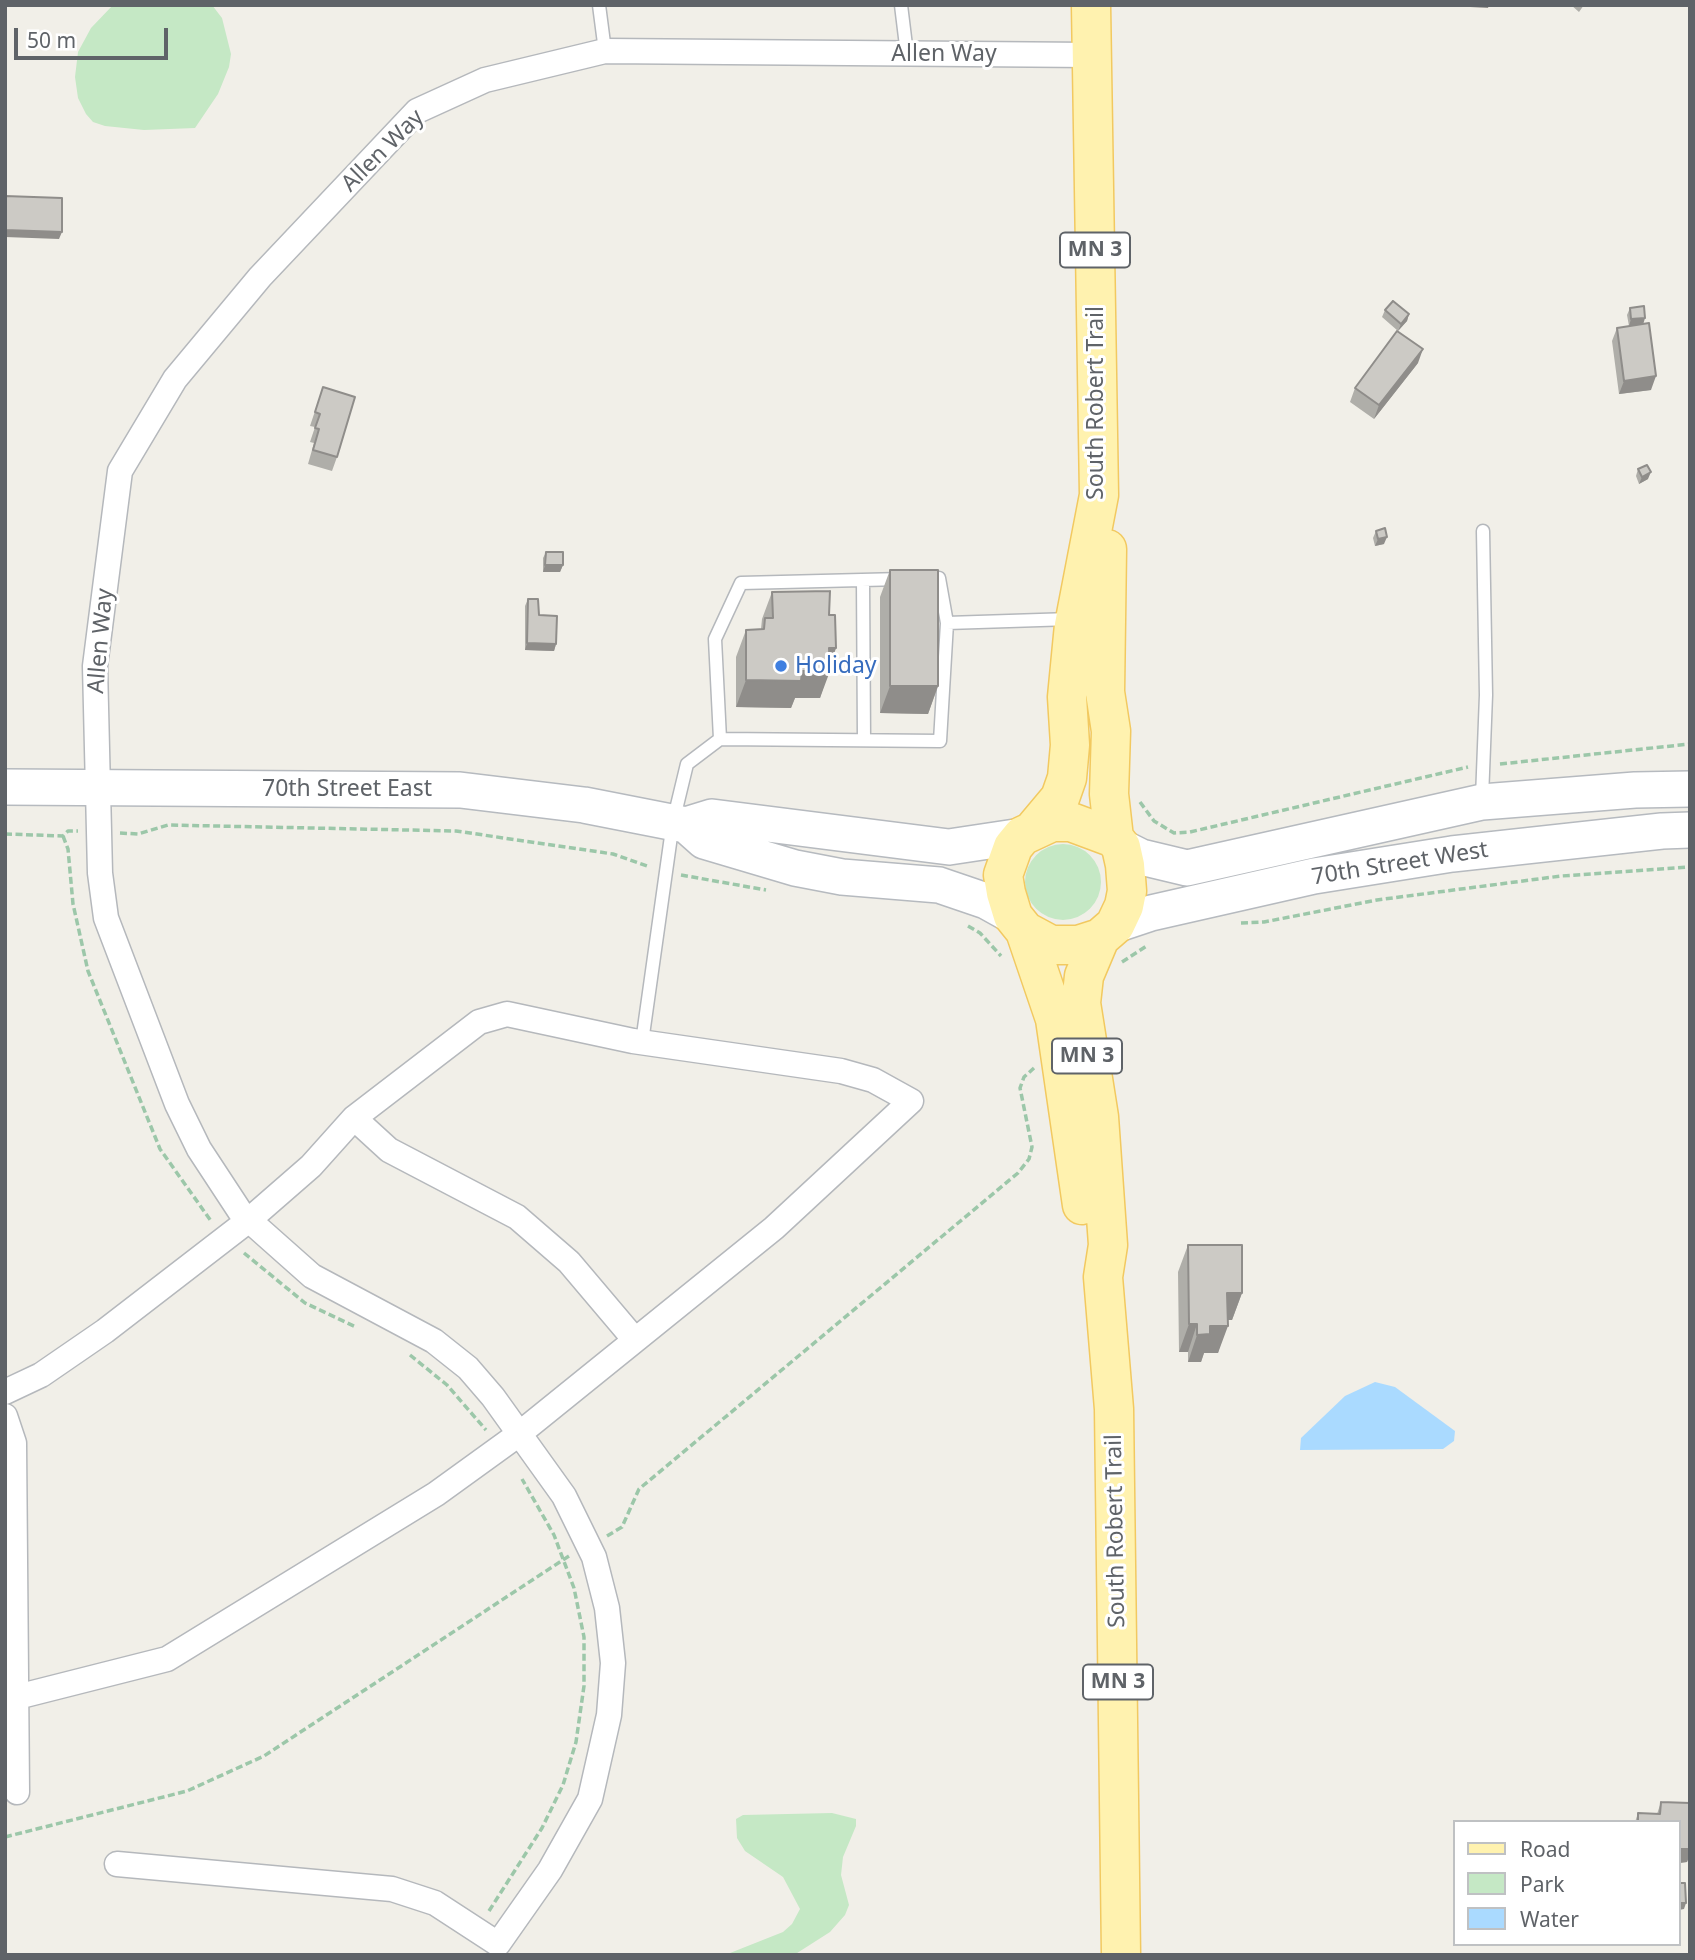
<!DOCTYPE html>
<style>
body{margin:0}
#map{position:relative;width:1695px;height:1960px;overflow:hidden;background:#f1efe8;font-family:"Noto Sans",sans-serif}
canvas{display:block}
.frame{position:absolute;inset:0;border:7px solid #5f6368;pointer-events:none}
.legend{position:absolute;left:1453px;top:1820px;width:228px;height:126px;box-sizing:border-box;background:#fff;border:2px solid #bfc1c3;margin:0;padding:9px 12px;list-style:none;font-size:21px;color:#5f6368}
.legend li{display:flex;align-items:center;gap:14px;height:35px}
.legend b{width:35px;border:2px solid #bfc1c3}
.scale{position:absolute;left:14px;top:28px;width:154px;height:32px;box-sizing:border-box;border:4px solid #5f6368;border-top:0;padding-left:9px;font-size:21px;line-height:24px;white-space:nowrap;color:#5f6368;-webkit-text-stroke:5px #fff;paint-order:stroke}
</style>
<div id="map">
<canvas width="1695" height="1960"></canvas>
<div class="frame"></div>
<ul class="legend">
<li><b style="height:9px;background:#fff2af"></b>Road</li>
<li><b style="height:19px;background:#c5e8c5"></b>Park</li>
<li><b style="height:19px;background:#aadaff"></b>Water</li>
</ul>
<div class="scale">50 m</div>
</div>
<script>
const c = document.querySelector('canvas').getContext('2d');
c.lineJoin = 'round';
function fillPath(path, color) { c.fillStyle = color; c.fill(path, 'evenodd'); }
const toPath = rows => new Path2D(rows.map(r => 'M' + r).join(''));
function strokePath(path, color, width, dash) { c.strokeStyle = color; c.lineWidth = width; c.lineCap = dash ? 'butt' : 'round'; c.setLineDash(dash || []); c.stroke(path); }
function label(font, color, halo, rows, align = 'center') {
  c.font = font + ' "Noto Sans",sans-serif'; c.lineWidth = 6; c.setLineDash([]); c.textBaseline = 'middle'; c.strokeStyle = halo; c.fillStyle = color; for (const [text, x, y, turn = 0] of rows) {
    c.save(); c.translate(x, y); c.rotate((+turn || 0) * Math.PI / 180); c.textAlign = isNaN(turn) ? turn : align; if (halo) c.strokeText(text, 0, 0); c.fillText(text, 0, 0); c.restore();
  }
}
fillPath(toPath([
 [113,5,212,5,222,18,231,54,229,67,218,94,195,128,144,130,105,126,93,122,86,114,78,98,75,77,78,52,91,28],
 '1025 882a38 38 0 1 1 76 0a38 38 0 1 1-76 0Z',
 [832,1813,856,1819,856,1826,843,1857,841,1875,849,1905,845,1915,830,1932,794,1955,725,1955,783,1932,792,1924,800,1909,783,1877,745,1851,737,1838,736,1819,743,1815]
]), '#c5e8c5');
fillPath(toPath([
 [1375,1382,1395,1387,1455,1431,1454,1441,1443,1449,1300,1450,1301,1438,1345,1396]
]), '#aadaff');
const lane = toPath([
 [599,5,605,51],
 [901,5,907,54],
 [924,579,939,578,947,623,1071,619],
 [863,580,864,740],
 [720,739,940,741,947,623],
 [1482,798,1486,695,1483,531],
 [642,1042,673,822,687,764,720,739,715,639,741,583,902,579]
]);
const street = toPath([
 [354,1118,389,1150,517,1217,569,1262,635,1340],
 [5,1392,41,1375,105,1331,249,1220,311,1166,354,1118,479,1022,507,1014,633,1041,841,1071,873,1080,911,1101,774,1228,519,1434,436,1494,167,1659,17,1697],
 [5,1416,14,1443,17,1792],
 [117,1864,392,1889,435,1903,498,1944,550,1870,590,1799,609,1715,613,1663,607,1608,594,1557,564,1496,493,1397,468,1368,434,1341,312,1276,241,1213,199,1149,177,1104,106,918,100,873,95,666,120,471,175,379,260,277,417,111,485,80,605,51,1091,55]
]);
const secondary = toPath([
 [5,787,460,790,584,805,686,825,712,817,949,847,1022,836],
 [686,825,704,841,795,868,842,877,939,885,986,901,1013,916],
 [1121,847,1141,857,1187,868,1482,802,1635,790,1690,789],
 [1115,925,1151,913,1314,876,1452,854,1662,831,1690,830]
]);
const primary = toPath([
 [1107,549,1105,692,1111,731,1109,794,1114,838],
 [1052,822,1071,822,1114,838,1121,847,1125,865,1127,891,1124,906,1115,925,1100,938,1078,945,1051,945,1025,931,1013,916,1006,893,1003,875,1013,847,1022,836,1052,822],
 [1034,829,1060,798,1067,778,1070,745,1067,697,1074,625,1099,495,1091,5],
 [1025,931,1055,1019,1082,1205],
 [1100,938,1084,976,1081,1003,1099,1117,1108,1245,1103,1277,1114,1409,1121,1955]
]);
strokePath(lane, '#b5b8bc', 15);
strokePath(street, '#b5b8bc', 27);
strokePath(secondary, '#b6babf', 38);
strokePath(primary, '#f2c960', 41);
strokePath(toPath([
 [1500,764,1690,744],
 [1140,802,1154,821,1174,833,1190,832,1468,767],
 [120,833,138,834,168,825,456,831,613,854,650,867],
 [5,834,63,836,68,831,78,831],
 [63,836,68,849,73,904,88,971,160,1149,211,1221],
 [681,875,766,890],
 [1241,923,1264,922,1377,900,1561,876,1690,867],
 [968,926,980,933,1001,956],
 [1122,962,1148,945],
 [244,1253,305,1303,356,1327],
 [410,1355,447,1385,486,1430],
 [607,1536,622,1527,639,1489,1018,1173,1029,1159,1032,1147,1020,1088,1024,1077,1034,1068],
 [5,1837,187,1791,264,1756,569,1556],
 [489,1911,542,1828,563,1785,576,1742,584,1686,584,1637,574,1588,554,1535,522,1479]
]), '#9cc7a9', 3.5, [7, 3.5]);
strokePath(lane, '#fff', 12);
strokePath(street, '#fff', 24);
strokePath(secondary, '#fff', 35);
strokePath(primary, '#fff2af', 38);
fillPath(toPath([
 [1571,5,1584,5,1579,12],
 [1630,308,1643,324,1651,390,1619,394,1612,341,1617,328,1629,326,1627,315],
 [1385,310,1409,314,1407,321,1398,331,1382,317],
 [1418,363,1374,419,1350,402,1355,388],
 [323,387,337,457,332,471,308,464,314,443,310,442,315,427,310,426],
 [1638,469,1648,479,1639,484,1636,476],
 [1376,531,1384,544,1375,546,1373,538],
 [546,552,563,565,560,572,543,572,543,558],
 [890,570,938,686,928,714,880,713,880,597],
 [772,592,829,615,836,648,820,698,795,698,791,708,736,707,736,657,746,630,761,629,762,619],
 [528,599,556,644,554,651,525,650,525,606],
 [1188,1245,1242,1293,1232,1320,1227,1320,1218,1353,1204,1353,1201,1362,1188,1362,1188,1352,1179,1352,1178,1272],
 [1661,1802,1690,1803,1690,1854,1687,1862,1679,1863,1679,1822,1635,1822,1638,1813,1657,1814]
]), '#afaea9');
fillPath(toPath([
 [1452,5,1489,5,1488,8,1452,6],
 [5,230,62,232,59,239,5,237],
 [1409,314,1407,321,1398,331,1401,324],
 [1645,318,1643,325,1629,326,1631,319],
 [1423,349,1418,363,1374,419,1379,405],
 [1656,376,1651,390,1619,394,1624,381],
 [1651,472,1648,479,1639,484,1642,477],
 [1387,537,1384,544,1375,546,1378,539],
 [545,565,563,565,560,572,543,572],
 [527,643,556,644,554,651,525,650],
 [829,648,836,648,827,671,830,671,820,698,795,698,791,708,736,707,746,680,802,671],
 [890,686,938,686,928,714,880,713],
 [1227,1293,1242,1293,1232,1320,1217,1320],
 [1189,1324,1197,1324,1188,1352,1179,1352],
 [1210,1326,1228,1326,1218,1353,1204,1353,1201,1362,1188,1362,1197,1335],
 [1679,1849,1690,1849,1690,1854,1687,1862,1679,1863],
 [1679,1903,1686,1903,1684,1909,1679,1910]
]), '#8f8d8a');
const building = toPath([
 [5,196,62,198,62,232,5,230,5,196],
 [1393,301,1409,314,1401,324,1385,310,1393,301],
 [1644,306,1645,318,1631,319,1630,308,1644,306],
 [1649,323,1656,376,1624,381,1617,328,1649,323],
 [1397,331,1423,349,1379,405,1355,388,1397,331],
 [323,387,355,397,337,457,313,450,319,429,315,428,320,414,315,412,323,387],
 [1647,465,1651,472,1642,477,1638,469,1647,465],
 [1385,528,1387,537,1378,539,1376,531,1385,528],
 [546,552,563,552,563,565,545,565,546,552],
 [890,570,938,570,938,686,890,686,890,570],
 [830,591,829,615,835,615,836,648,829,648,830,671,802,671,801,681,746,680,746,630,764,629,765,618,773,618,772,592,830,591],
 [528,599,538,599,539,615,557,616,556,644,527,643,528,599],
 [1188,1245,1242,1245,1242,1293,1227,1293,1228,1326,1210,1326,1210,1334,1197,1335,1197,1324,1189,1324,1188,1245],
 [1661,1802,1690,1803,1690,1849,1679,1849,1679,1822,1638,1822,1638,1813,1660,1814,1661,1802],
 [1679,1883,1685,1883,1686,1903,1679,1903,1679,1883]
]);
fillPath(building, '#cccac5');
strokePath(building, '#8f8d8a', 2);
for (const [x, y, r, color] of [
 [781,666,7,"#3f7fe0"]
]) { const dot = new Path2D(); dot.arc(x, y, r, 0, 2 * Math.PI); c.fillStyle = color; c.fill(dot); strokePath(dot, '#fff', 2.5); }
for (const [x, y, w] of [
 [1095,250,70],
 [1087,1056,70],
 [1118,1682,70]
]) { const box = new Path2D(); box.roundRect(x - w / 2, y - 17.5, w, 35, 5); c.fillStyle = '#fff'; c.fill(box); strokePath(box, '#5f6368', 2); }
label('bold 21px', '#5f6368', null, [
 ["MN 3",1095,250],
 ["MN 3",1087,1056],
 ["MN 3",1118,1682]
]);
label('23px', '#5f6368', '#fff', [
 ["Allen Way",944,54],
 ["Allen Way",383,151,-45],
 ["South Robert Trail",1096,403,-90],
 ["Allen Way",101,641,-85],
 ["70th Street East",347,789],
 ["70th Street West",1400,864,-9],
 ["South Robert Trail",1116,1531,-91]
]);
label('23px', '#366cbe', '#fff', [
 ["Holiday",795,666]
], 'left');
</script>
